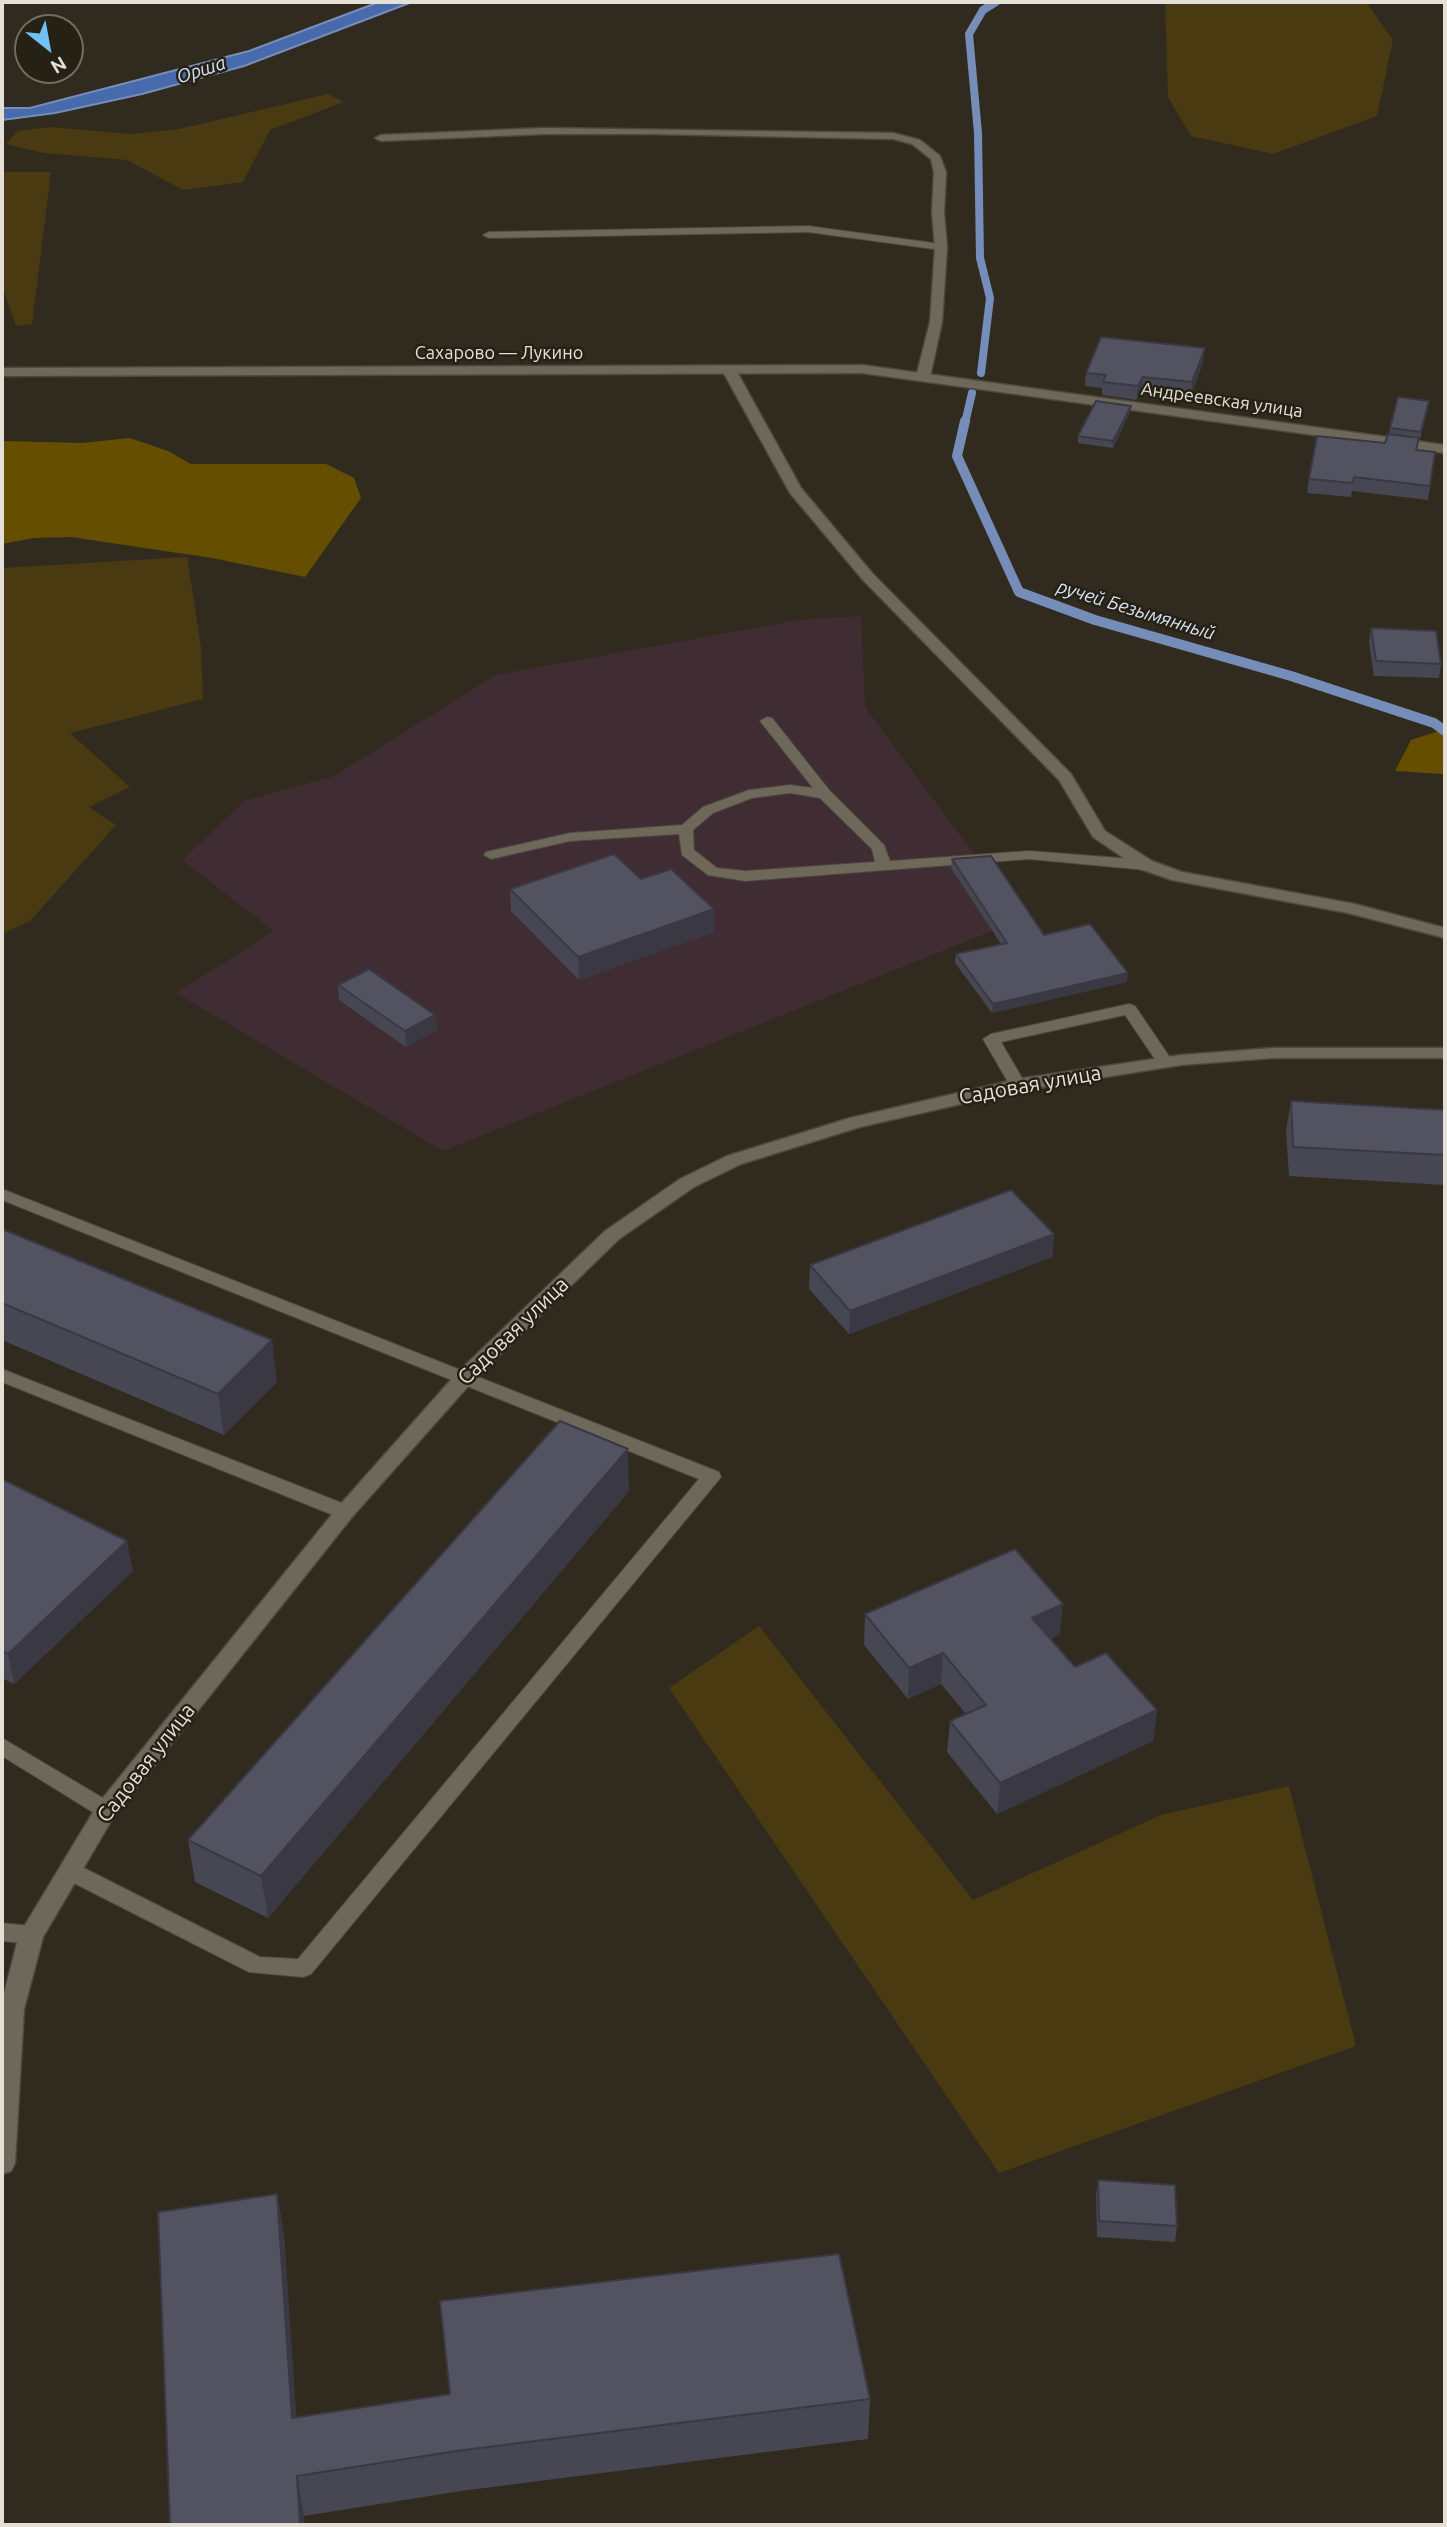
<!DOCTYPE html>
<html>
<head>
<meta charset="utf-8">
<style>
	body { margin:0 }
	#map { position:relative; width:1447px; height:2527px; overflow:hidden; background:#302b1e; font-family:Ubuntu,sans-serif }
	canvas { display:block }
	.frame { position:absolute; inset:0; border:4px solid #e4e0d8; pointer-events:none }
	.north { position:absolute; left:14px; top:14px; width:70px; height:70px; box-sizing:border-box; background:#262115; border:2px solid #726d63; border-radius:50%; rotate:149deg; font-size:19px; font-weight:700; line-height:28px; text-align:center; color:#e4e0d8 }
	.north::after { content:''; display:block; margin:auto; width:24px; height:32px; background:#71c1f5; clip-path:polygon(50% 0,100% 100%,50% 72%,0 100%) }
</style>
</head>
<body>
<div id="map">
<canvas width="1447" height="2527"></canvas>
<div class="frame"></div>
<div class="north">N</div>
</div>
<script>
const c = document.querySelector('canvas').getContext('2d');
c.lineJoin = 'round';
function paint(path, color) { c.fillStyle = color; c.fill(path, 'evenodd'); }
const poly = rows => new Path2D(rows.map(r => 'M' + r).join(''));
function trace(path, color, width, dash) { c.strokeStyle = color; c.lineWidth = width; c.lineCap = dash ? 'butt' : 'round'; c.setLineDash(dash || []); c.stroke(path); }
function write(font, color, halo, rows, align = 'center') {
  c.font = font + ' Ubuntu,sans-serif'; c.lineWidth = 5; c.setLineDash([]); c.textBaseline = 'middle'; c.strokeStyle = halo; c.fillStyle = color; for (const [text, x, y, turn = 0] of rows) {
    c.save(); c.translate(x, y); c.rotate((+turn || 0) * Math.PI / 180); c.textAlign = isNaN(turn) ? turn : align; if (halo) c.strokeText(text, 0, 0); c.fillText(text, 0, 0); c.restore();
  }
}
const industrial = poly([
	[861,616,865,707,1022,919,443,1151,176,993,274,931,182,860,245,801,334,776,496,675,799,620]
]);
const green = poly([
	[1165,2,1366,2,1393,40,1377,116,1273,154,1191,136,1168,97],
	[328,94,344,102,270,130,243,182,183,190,127,160,44,153,6,144,18,131,50,127,131,134,179,129],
	[2,172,51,172,32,324,16,326,2,286],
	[187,557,201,647,203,699,70,733,130,787,89,807,116,825,30,921,2,934,2,568],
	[759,1626,973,1900,1161,1815,1289,1786,1356,2046,999,2173,669,1688]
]);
const forest = poly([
	[130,438,168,451,191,464,326,464,354,478,361,498,305,577,212,558,71,537,34,538,2,544,2,441,82,443],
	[1445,729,1445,777,1442,774,1395,771,1411,740]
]);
const water = poly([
	[379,2,412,2,244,66,142,94,55,113,2,120,2,108,30,108,249,51,379,2]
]);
const streamFar1 = poly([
	[981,373,990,298,980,258,978,133,969,34,983,10,996,2],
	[965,423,972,393]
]);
const stream = poly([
	[965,421,957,456,1019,592,1095,620,1291,676,1434,723,1445,731]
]);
const service = poly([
	[808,226,941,244,947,247,941,250,808,232,489,238,483,235,489,232,808,226],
	[767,717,772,718,830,791,884,845,890,861,1029,851,1146,860,1154,865,1146,870,1029,859,745,881,708,875,682,855,679,834,570,841,491,859,484,855,486,852,570,833,682,825,703,807,749,790,790,785,813,788,760,721,767,717],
	[790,793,820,798,872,849,875,862,745,871,717,868,694,850,693,830,713,813,752,798,790,793],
	[1129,1004,1135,1006,1171,1059,1173,1062,1171,1065,1159,1065,1125,1015,1001,1042,1026,1085,1018,1090,1012,1089,983,1039,991,1034,1129,1004],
	[2,1189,719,1472,721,1477,311,1974,303,1977,249,1972,62,1877,59,1871,62,1865,70,1862,78,1865,260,1957,298,1959,699,1479,2,1200,2,1189],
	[2,1369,352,1507,355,1512,352,1517,345,1519,338,1517,2,1382,2,1369],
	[2,1738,113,1804,116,1810,113,1816,106,1818,99,1816,2,1756,2,1738],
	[2,1923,31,1926,39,1929,42,1935,39,1941,31,1944,2,1941,2,1923]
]);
const minor = poly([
	[544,128,893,133,920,140,940,156,946,172,944,213,947,247,942,322,930,377,923,381,916,377,930,322,935,247,932,213,934,172,931,159,912,144,893,139,654,134,544,134,381,141,375,138,381,135,544,128],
	[729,366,736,370,801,488,873,574,1071,774,1105,831,1152,861,1182,872,1355,904,1445,928,1445,938,1348,913,1172,880,1140,869,1093,837,1059,780,863,580,790,493,722,370,729,366]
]);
const tertiary = poly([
	[862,365,1445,445,1445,453,862,373,2,376,2,368,862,365],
	[1273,1048,1445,1048,1445,1058,1273,1058,1181,1065,1018,1091,860,1127,741,1164,694,1187,619,1239,471,1383,352,1517,114,1816,43,1937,24,2009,15,2163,11,2171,2,2174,2,2002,19,1935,98,1804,338,1507,457,1373,605,1231,680,1179,727,1156,850,1118,1018,1079,1181,1055,1273,1048]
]);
const wall = poly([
	[1203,362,1191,396,1141,390,1136,400,1102,395,1102,388,1085,386,1086,373],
	[1131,406,1130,412,1113,448,1078,443,1078,436],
	[1427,408,1420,439,1419,439,1417,450,1435,452,1428,500,1352,491,1351,497,1307,493,1309,479,1385,443,1389,434,1390,428],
	[1371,628,1441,664,1439,678,1374,676,1369,643],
	[952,859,1044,935,1127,982,992,1013,955,963,956,954,1001,944,951,868],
	[641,879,714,932,579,980,511,911,510,889],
	[338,985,435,1015,437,1030,406,1047,339,1000],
	[1291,1101,1445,1110,1445,1185,1289,1176,1286,1131],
	[2,1229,277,1382,224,1435,2,1340],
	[1054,1234,1052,1257,849,1334,809,1289,810,1265],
	[2,1479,133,1571,14,1684,2,1678],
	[629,1491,268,1918,195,1882,188,1840],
	[865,1614,1060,1634,1050,1639,1075,1667,1157,1710,1153,1741,997,1814,947,1752,950,1721,966,1714,941,1684,908,1699,864,1645],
	[1098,2180,1177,2226,1175,2242,1097,2237,1096,2196],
	[277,2194,284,2235,296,2417,870,2399,868,2439,461,2491,304,2516,304,2525,170,2525]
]);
const shadedWall = poly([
	[1205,348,1203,362,1191,396,1192,382],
	[1143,377,1141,390,1136,400,1138,386],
	[1131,406,1130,412,1113,448,1113,441],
	[714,909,714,932,579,980,578,957],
	[1128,973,1127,982,992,1013,993,1004],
	[435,1015,437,1030,406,1047,405,1031],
	[1054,1234,1052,1257,849,1334,850,1311],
	[272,1340,277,1382,224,1435,218,1394],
	[628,1449,629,1491,268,1918,261,1876],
	[127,1541,133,1571,14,1684,8,1654],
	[1063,1604,1060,1634,1029,1648,1032,1618],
	[943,1653,941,1684,908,1699,909,1668],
	[1157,1710,1153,1741,997,1814,1000,1783],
	[277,2194,284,2235,299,2457,292,2418],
	[297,2476,304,2516,304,2525,300,2525]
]);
const building = poly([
	[1101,337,1205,348,1192,382,1143,377,1138,386,1103,382,1106,375,1086,373,1101,337],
	[1398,397,1429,401,1421,432,1390,428,1398,397],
	[1096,401,1131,406,1113,441,1078,436,1096,401],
	[1388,434,1419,438,1416,450,1435,452,1430,486,1354,477,1353,483,1309,479,1317,436,1385,443,1388,434],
	[1371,628,1436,631,1441,664,1376,661,1371,628],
	[614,854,641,879,671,869,714,909,578,957,510,889,614,854],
	[991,856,1044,935,1090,924,1128,973,993,1004,956,954,1007,943,952,859,991,856],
	[369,969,435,1015,405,1031,338,985,369,969],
	[1291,1101,1445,1110,1445,1155,1293,1147,1291,1101],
	[1011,1190,1054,1234,850,1311,810,1265,1011,1190],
	[2,1229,272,1340,218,1394,2,1303,2,1229],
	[560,1421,628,1449,261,1876,188,1840,560,1421],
	[2,1479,127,1541,8,1654,2,1651,2,1479],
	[1015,1549,1063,1604,1032,1618,1075,1667,1106,1653,1157,1710,1000,1783,950,1721,986,1705,943,1653,909,1668,865,1614,1015,1549],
	[1098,2180,1175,2185,1177,2226,1099,2221,1098,2180],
	[277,2194,292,2418,450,2394,440,2301,839,2254,870,2399,456,2451,297,2476,300,2525,170,2525,158,2212,277,2194]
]);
const farStreetnames = [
	["Сахарово — Лукино",499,353],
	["Андреевская улица",1222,400,8]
];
const farWaternames = [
	["Орша",201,70,-18],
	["ручей Безымянный",1136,610,17]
];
const streetNames = [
	["Садовая улица",1030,1085,-10],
	["Садовая улица",513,1331,-44],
	["Садовая улица",146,1763,-52]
];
paint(industrial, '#402d33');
paint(green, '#493a11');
paint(forest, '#664e00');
paint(water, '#476aac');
trace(water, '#768db9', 2);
trace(streamFar1, '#768db9', 8);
trace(stream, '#768db9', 10);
trace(service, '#4d483d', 2);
trace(minor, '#4d483d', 3);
trace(tertiary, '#4d483d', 3);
paint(service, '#6d6859');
paint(minor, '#6d6859');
paint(tertiary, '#6d6859');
paint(wall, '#474753');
paint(shadedWall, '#3a3943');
paint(building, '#535260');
trace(building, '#3a3943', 2);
write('18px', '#e4e0d8', '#262115', farStreetnames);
write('italic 19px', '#d6e1f4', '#262115', farWaternames);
write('21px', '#e4e0d8', '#262115', streetNames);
</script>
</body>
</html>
